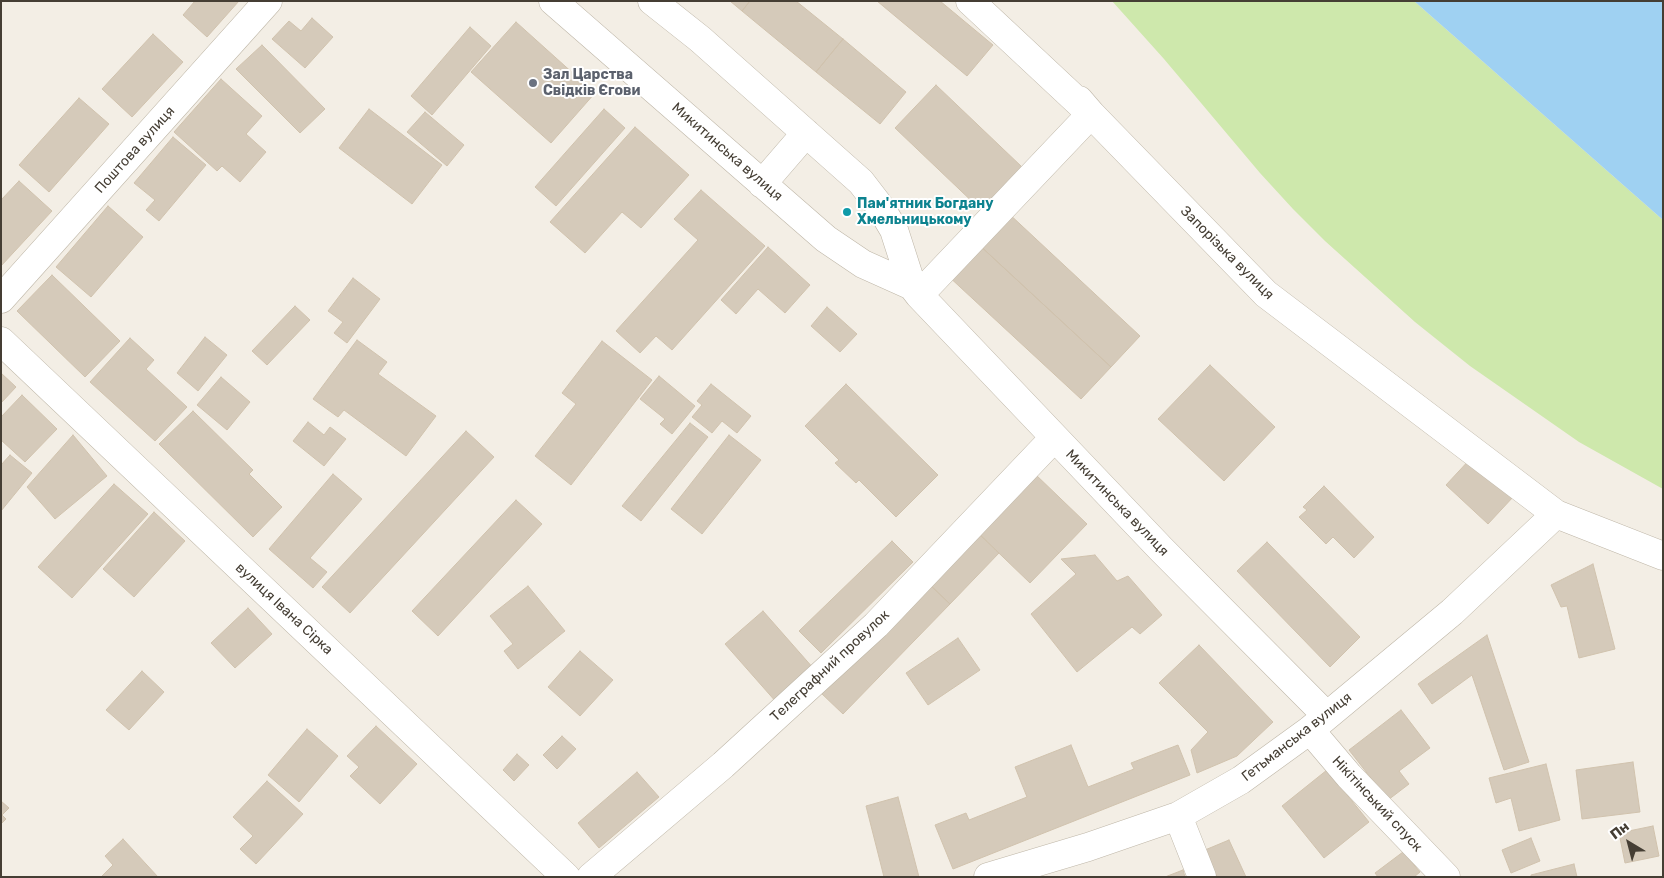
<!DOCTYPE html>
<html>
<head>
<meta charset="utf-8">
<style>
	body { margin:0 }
	#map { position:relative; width:1664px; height:878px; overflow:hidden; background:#f3eee5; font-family:Rubik,sans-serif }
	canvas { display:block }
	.frame { position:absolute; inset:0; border:2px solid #453e34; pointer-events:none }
	.north { position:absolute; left:1604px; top:818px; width:50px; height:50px; -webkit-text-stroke:4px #fff; paint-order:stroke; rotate:323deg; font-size:14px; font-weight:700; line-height:20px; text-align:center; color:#453e34 }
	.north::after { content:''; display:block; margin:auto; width:18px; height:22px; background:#453e34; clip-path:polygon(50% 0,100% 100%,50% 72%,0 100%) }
</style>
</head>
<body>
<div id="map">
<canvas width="1664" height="878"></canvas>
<div class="frame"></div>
<div class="north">Пн</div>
</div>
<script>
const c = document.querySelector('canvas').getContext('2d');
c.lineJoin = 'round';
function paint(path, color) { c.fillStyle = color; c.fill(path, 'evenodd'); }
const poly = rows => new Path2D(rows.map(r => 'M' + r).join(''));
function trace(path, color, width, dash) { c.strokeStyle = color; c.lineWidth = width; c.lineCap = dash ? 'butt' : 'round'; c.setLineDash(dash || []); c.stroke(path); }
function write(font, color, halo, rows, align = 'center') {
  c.font = font + ' Rubik,sans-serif'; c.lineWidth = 4; c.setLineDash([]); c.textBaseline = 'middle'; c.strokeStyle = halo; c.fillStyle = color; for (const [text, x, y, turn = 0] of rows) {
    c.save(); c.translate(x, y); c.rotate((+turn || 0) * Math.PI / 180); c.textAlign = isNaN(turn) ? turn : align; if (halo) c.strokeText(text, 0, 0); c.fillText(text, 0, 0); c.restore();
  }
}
const green = poly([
	[1112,1,1414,1,1663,220,1663,489,1579,442,1470,366,1415,322,1325,241,1293,209,1260,173,1164,59]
]);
const water = poly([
	[1414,1,1663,1,1663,220]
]);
const building = poly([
	[195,1,239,1,207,37,183,15,195,1],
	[730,1,750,1,742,11,730,1],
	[750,1,796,1,843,39,816,72,742,11,750,1],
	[877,1,940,1,993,45,967,76,877,1],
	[312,18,333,37,305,68,272,39,289,21,301,31,312,18],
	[516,22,595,93,551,143,471,72,516,22],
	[470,27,491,46,432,115,411,96,470,27],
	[153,34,183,62,132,117,102,89,153,34],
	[843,39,906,92,880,124,816,72,843,39],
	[262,45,325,109,300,133,236,69,262,45],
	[221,79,262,116,246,134,266,152,240,182,222,166,217,171,174,132,221,79],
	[936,85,1022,167,981,210,895,128,936,85],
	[79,98,109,124,49,192,19,165,79,98],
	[369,109,442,165,412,204,339,148,369,109],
	[604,109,625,128,556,206,535,187,604,109],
	[425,112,464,145,447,166,407,132,425,112],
	[635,127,689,175,641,228,622,212,585,253,550,222,635,127],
	[173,137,206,165,159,221,146,210,155,200,134,183,173,137],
	[19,181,52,211,1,266,1,200,19,181],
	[701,190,765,246,672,350,656,336,640,353,616,331,698,240,674,219,701,190],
	[108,206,143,237,91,297,56,267,108,206],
	[1006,211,1140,336,1111,367,976,242,1006,211],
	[976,242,1111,367,1081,399,946,274,976,242],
	[768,247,810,285,785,313,758,289,736,314,721,300,768,247],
	[52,275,120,341,85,377,17,311,52,275],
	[353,278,380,299,347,343,334,333,343,322,328,311,353,278],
	[295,306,310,320,267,365,252,351,295,306],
	[827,307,857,334,840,352,811,326,827,307],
	[205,337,227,355,198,391,177,373,205,337],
	[130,338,154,360,146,369,187,407,155,441,90,382,130,338],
	[357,340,387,362,378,374,436,416,406,456,344,410,338,417,313,399,357,340],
	[602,341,652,380,571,485,535,456,576,404,562,393,602,341],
	[1210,365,1275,427,1224,481,1158,419,1210,365],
	[1,373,16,387,1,403,1,373],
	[659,376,695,406,672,434,660,424,665,419,640,399,659,376],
	[221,377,250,402,227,430,197,405,221,377],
	[711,384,751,416,737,433,722,421,712,433,692,417,702,405,697,401,711,384],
	[846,384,938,475,896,517,859,480,856,483,835,463,839,460,805,426,846,384],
	[22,395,57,429,25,462,1,440,1,417,22,395],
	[193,411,253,470,249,474,282,507,253,537,159,444,193,411],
	[308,422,324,435,330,427,346,439,324,466,293,441,308,422],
	[690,423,708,437,641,521,622,506,690,423],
	[466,431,494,457,350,613,322,587,466,431],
	[73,435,107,476,55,519,27,487,73,435],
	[729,435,761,460,702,534,671,509,729,435],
	[10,455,32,473,1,511,1,465,10,455],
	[1472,457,1514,496,1488,524,1446,485,1472,457],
	[1034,473,1087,524,1030,583,977,532,1034,473],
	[333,474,362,499,310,558,327,572,313,588,269,549,333,474],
	[114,484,148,514,72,598,38,567,114,484],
	[1324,486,1374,537,1354,558,1333,537,1326,544,1299,517,1307,510,1303,507,1324,486],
	[516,500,542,524,438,636,412,611,516,500],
	[154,512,185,541,134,597,103,569,154,512],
	[977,532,999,553,950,604,928,583,977,532],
	[892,541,913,562,821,653,799,631,892,541],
	[1267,542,1360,637,1330,667,1237,571,1267,542],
	[1095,555,1117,581,1128,576,1162,615,1140,634,1132,627,1077,672,1031,614,1076,574,1061,559,1095,555],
	[1593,564,1615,649,1579,658,1567,606,1561,607,1551,585,1593,564],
	[928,583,950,604,843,714,821,693,928,583],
	[528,586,565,631,518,669,504,651,513,644,490,616,528,586],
	[248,608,272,634,235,668,211,643,248,608],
	[763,611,814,669,777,703,725,644,763,611],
	[1487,635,1529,762,1504,770,1472,675,1432,704,1418,684,1487,635],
	[958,638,980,670,928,705,906,673,958,638],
	[1199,645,1273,722,1237,756,1197,773,1191,750,1208,732,1159,683,1199,645],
	[580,651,613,680,580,716,548,687,580,651],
	[142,671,164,692,129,730,106,710,142,671],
	[1401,710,1430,748,1399,771,1409,784,1388,800,1349,750,1401,710],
	[376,726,417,764,380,804,350,776,359,767,347,756,376,726],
	[307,729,338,756,299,802,268,775,307,729],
	[562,736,576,749,557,769,543,755,562,736],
	[1071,745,1088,787,1134,769,1131,763,1178,745,1190,775,953,869,935,825,966,813,969,820,1027,797,1015,767,1071,745],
	[517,754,529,765,514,781,503,770,517,754],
	[1633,762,1640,812,1582,819,1576,770,1633,762],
	[1546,764,1560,820,1519,831,1511,798,1496,803,1489,778,1546,764],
	[1327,770,1369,822,1324,858,1282,806,1327,770],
	[637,772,659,797,599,848,578,823,637,772],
	[267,781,303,814,256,864,240,849,253,836,233,817,267,781],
	[898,797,919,877,884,877,866,806,898,797],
	[1,801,9,808,2,815,6,819,1,824,1,801],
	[1653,826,1659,856,1625,863,1619,833,1653,826],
	[1531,838,1540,861,1511,873,1502,850,1531,838],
	[123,839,158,877,101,877,113,865,105,856,123,839],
	[1229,840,1246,877,1217,877,1205,850,1229,840],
	[1403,852,1420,872,1414,877,1378,877,1375,873,1403,852],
	[1574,864,1577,877,1531,877,1531,875,1574,864],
	[1183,870,1185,877,1165,877,1183,870]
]);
const minor = poly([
	[553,1,826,239,863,264,912,286],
	[652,1,700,39,861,182,881,208,894,230,912,286,919,295,1161,549,1326,715],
	[970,1,1091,114,1266,294,1556,514,1663,556],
	[762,184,806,133],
	[919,295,1091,114,1079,100],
	[1,299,268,1],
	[1,341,566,877],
	[1310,730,1349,776,1446,877],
	[1178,816,1202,877],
	[591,877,723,765,876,625,1054,438],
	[988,877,1088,847,1178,816,1241,780,1310,730,1452,612,1556,514]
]);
const markers = [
	[533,83,5,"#6b7280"],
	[847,212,5,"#0f9aa8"]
];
const worshipNames = [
	["Зал Царства",543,75],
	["Свідків Єгови",543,91]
];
const streetNames = [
	["Поштова вулиця",135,150,-48],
	["Микитинська вулиця",727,152,41],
	["Запорізька вулиця",1227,253,45],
	["Микитинська вулиця",1117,503,46],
	["вулиця Івана Сірка",284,609,43],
	["Телеграфний провулок",830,666,-43],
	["Гетьманська вулиця",1297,737,-38],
	["Нікітінський спуск",1377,804,47]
];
const cultureNames = [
	["Пам'ятник Богдану",857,204],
	["Хмельницькому",857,220]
];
paint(green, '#cee8ac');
paint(water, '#9fd1f2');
paint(building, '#d5caba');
trace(building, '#d0c2ad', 1);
trace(minor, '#beb6a7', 29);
trace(minor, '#fff', 28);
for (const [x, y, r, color] of markers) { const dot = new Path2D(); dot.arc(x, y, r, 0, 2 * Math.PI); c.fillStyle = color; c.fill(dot); trace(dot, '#fff', 2); }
write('bold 14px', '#5b616d', '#fff', worshipNames, 'left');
write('14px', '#453e34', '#fff', streetNames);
write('bold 14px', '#0d838f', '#fff', cultureNames, 'left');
</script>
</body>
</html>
